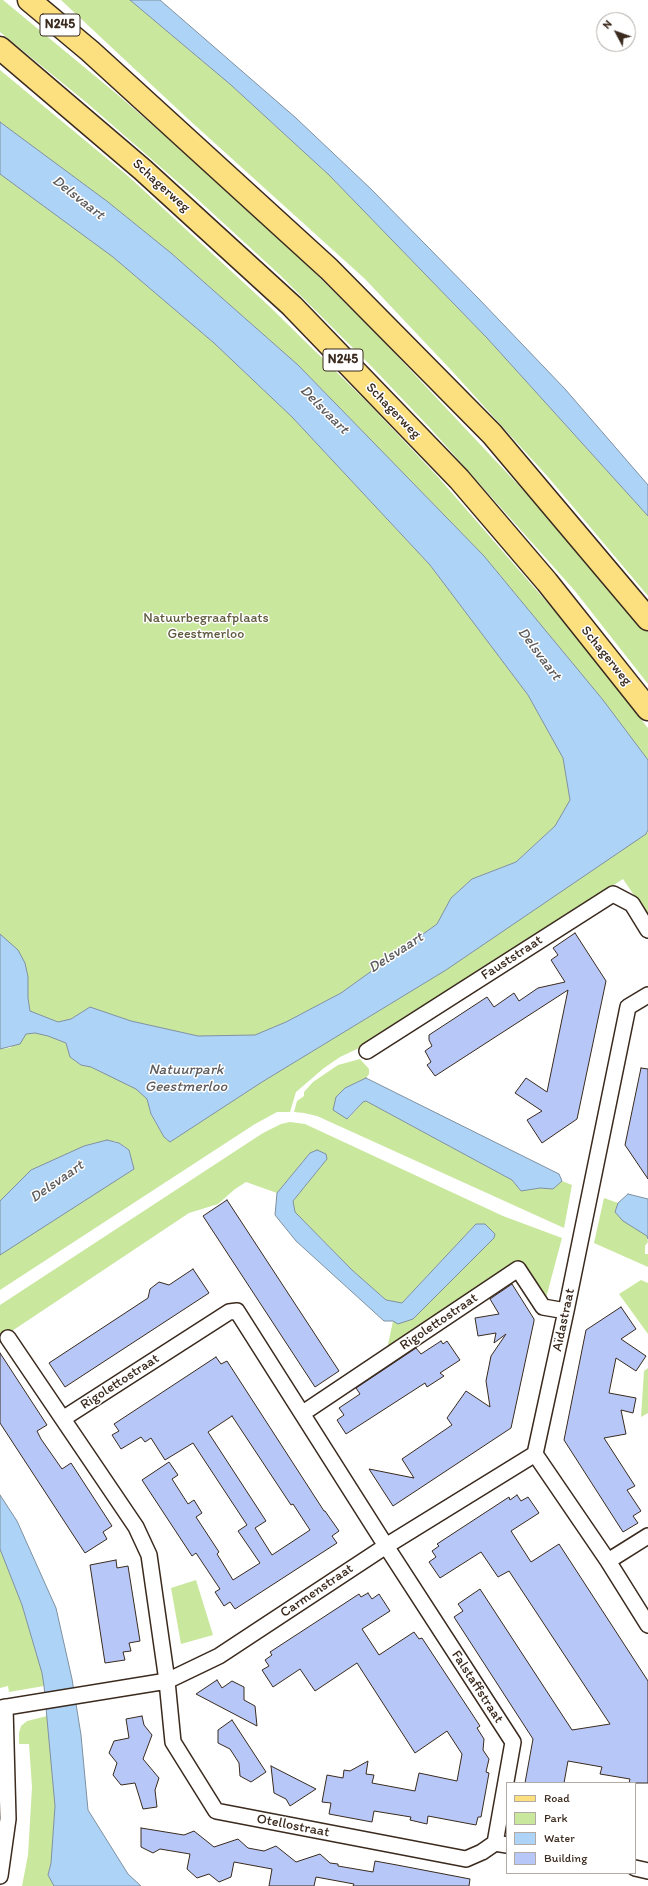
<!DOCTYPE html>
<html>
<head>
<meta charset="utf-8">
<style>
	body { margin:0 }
	#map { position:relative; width:648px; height:1886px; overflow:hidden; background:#fff; font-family:Itim,sans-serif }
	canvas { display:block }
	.legend { position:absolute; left:506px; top:1782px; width:130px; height:92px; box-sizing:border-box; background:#fff; border:1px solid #b1aaa5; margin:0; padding:5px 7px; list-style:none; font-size:12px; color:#3b2a1e }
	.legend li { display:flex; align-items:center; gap:8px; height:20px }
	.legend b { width:20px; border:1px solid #b1aaa5 }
	.north { position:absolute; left:596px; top:12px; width:40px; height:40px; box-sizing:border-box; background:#fff; border:1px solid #b1aaa5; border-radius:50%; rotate:311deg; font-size:11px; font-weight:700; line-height:16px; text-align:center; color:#3b2a1e }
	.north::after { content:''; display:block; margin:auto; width:14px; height:18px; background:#3b2a1e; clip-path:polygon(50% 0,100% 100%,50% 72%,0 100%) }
</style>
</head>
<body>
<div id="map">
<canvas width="648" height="1886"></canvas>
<ul class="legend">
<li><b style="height:5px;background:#fce080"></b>Road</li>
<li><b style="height:11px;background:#cae79e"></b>Park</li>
<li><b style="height:11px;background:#add4f7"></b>Water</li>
<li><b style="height:11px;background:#b7c8f8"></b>Building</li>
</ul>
<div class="north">N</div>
</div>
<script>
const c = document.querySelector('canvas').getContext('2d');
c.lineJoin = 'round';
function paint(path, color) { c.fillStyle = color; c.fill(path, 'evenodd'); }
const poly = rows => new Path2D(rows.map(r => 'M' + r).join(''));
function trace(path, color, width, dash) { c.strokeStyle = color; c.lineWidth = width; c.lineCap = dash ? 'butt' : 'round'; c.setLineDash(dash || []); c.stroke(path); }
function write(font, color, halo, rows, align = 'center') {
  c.font = font + ' Itim,sans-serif'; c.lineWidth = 3; c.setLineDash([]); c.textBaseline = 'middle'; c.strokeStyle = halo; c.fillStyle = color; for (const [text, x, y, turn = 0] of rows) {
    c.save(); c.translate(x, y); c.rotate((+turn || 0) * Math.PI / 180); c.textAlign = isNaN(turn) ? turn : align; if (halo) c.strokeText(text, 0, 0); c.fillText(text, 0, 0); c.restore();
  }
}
const green = poly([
	[0,0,3,0,118,95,268,226,384,342,586,557,648,632,648,684,575,591,430,428,373,368,281,276,195,197,87,103,0,32],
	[61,0,130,0,231,85,329,175,487,338,648,516,648,596,548,477,451,370,365,279,187,118],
	[0,70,128,176,269,306,366,401,439,478,558,615,648,728,648,760,603,700,484,556,298,365,171,253,108,202,0,122],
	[0,174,113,257,214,343,292,417,430,565,528,695,563,758,570,800,555,826,516,862,472,879,451,898,437,924,341,993,286,1022,255,1035,198,1036,131,1021,90,1007,71,1019,58,1022,30,1011,28,998,28,977,0,934],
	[648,832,648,916,623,879,370,1043,340,1057,324,1068,296,1092,290,1112,277,1112,255,1124,0,1290,0,1254,134,1169,129,1150,124,1146,115,1141,94,1143,31,1170,0,1201,0,1049,10,1048,26,1034,35,1033,48,1036,66,1043,70,1057,81,1065,91,1067,136,1088,147,1099,151,1115,164,1137,170,1142,262,1082,446,970],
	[360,1059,369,1069,369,1074,366,1078,345,1088,349,1118,363,1102,366,1101,512,1180,521,1191,540,1188,553,1189,562,1181,572,1185,564,1228,317,1116,304,1113,294,1112,297,1101,304,1096,304,1092,313,1082,338,1065],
	[290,1122,305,1124,503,1216,562,1238,546,1298,545,1300,519,1264,387,1349,393,1321,413,1319,494,1238,495,1234,485,1224,476,1224,402,1303,386,1300,352,1270,295,1212,293,1201,327,1159,310,1153,277,1193,246,1182,235,1189,218,1204,189,1213,0,1339,0,1305,263,1133,281,1124],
	[604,1198,618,1203,615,1212,647,1236,648,1242,645,1246,645,1254,648,1254,648,1267,594,1243],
	[641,1280,648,1283,648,1334,619,1294],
	[648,1368,648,1413,641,1417,644,1371],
	[0,1549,22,1605,42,1673,44,1686,9,1692,8,1686,0,1688],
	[196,1580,213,1635,181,1644,171,1588],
	[47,1716,55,1806,51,1863,48,1875,54,1886,22,1886,28,1855,32,1787,29,1744,19,1744,19,1733,21,1726,27,1721]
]);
const water = poly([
	[130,0,160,0,296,118,371,189,479,299,565,389,648,485,648,516,487,338,329,175,231,85,130,0],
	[0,122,108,202,171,253,298,365,484,556,603,700,648,760,648,830,646,834,446,970,262,1082,170,1142,164,1137,151,1114,147,1099,136,1089,91,1067,81,1065,70,1057,66,1043,48,1036,35,1033,26,1034,20,1044,0,1049,0,934,18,950,25,963,28,977,28,998,30,1011,58,1022,71,1019,90,1007,131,1021,198,1036,255,1035,286,1022,341,993,437,924,451,898,472,879,516,862,555,826,570,800,563,758,528,695,430,565,292,417,214,343,113,257,0,174,0,122],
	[366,1078,559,1174,562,1181,553,1189,540,1188,521,1191,512,1180,366,1101,363,1102,347,1119,333,1110,336,1097,345,1088,366,1078],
	[107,1140,119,1143,129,1150,134,1169,0,1255,0,1201,31,1170,84,1146,107,1140],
	[317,1150,326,1154,327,1159,293,1201,295,1212,352,1270,386,1300,402,1303,476,1224,485,1224,495,1234,494,1238,413,1319,398,1324,393,1321,384,1321,296,1241,275,1215,277,1193,310,1153,317,1150],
	[628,1194,648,1199,648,1239,647,1236,623,1221,615,1212,618,1203,628,1194],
	[0,1495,17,1521,56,1608,72,1679,81,1735,88,1810,128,1874,141,1886,54,1886,48,1875,51,1863,55,1806,44,1686,42,1673,22,1605,0,1549,0,1495]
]);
const building = poly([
	[575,933,606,981,577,1119,542,1143,527,1120,542,1111,515,1093,526,1078,547,1092,568,990,435,1076,427,1065,431,1062,425,1051,432,1046,429,1040,429,1035,487,997,494,1007,514,993,519,1001,538,988,565,982,551,960,558,955,553,948,575,933],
	[641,1068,648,1069,648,1179,625,1145,641,1068],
	[227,1200,339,1371,315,1387,203,1216,227,1200],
	[193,1269,209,1293,65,1387,49,1363,148,1298,150,1289,159,1282,169,1285,193,1269],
	[512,1284,534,1319,534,1321,511,1428,393,1506,369,1469,414,1478,402,1459,452,1425,447,1418,466,1391,490,1407,486,1381,491,1356,506,1334,494,1343,496,1333,478,1336,475,1318,499,1314,490,1299,512,1284],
	[621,1307,636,1329,621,1339,646,1356,636,1371,616,1358,609,1393,636,1398,633,1413,621,1410,626,1434,604,1438,635,1486,627,1490,641,1511,633,1516,638,1523,623,1532,564,1440,586,1330,621,1307],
	[441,1341,443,1344,447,1341,460,1360,440,1373,444,1376,427,1387,425,1383,346,1434,337,1420,344,1415,339,1408,360,1394,356,1388,416,1348,421,1354,441,1341],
	[0,1353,47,1425,37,1431,41,1439,62,1469,71,1463,112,1526,103,1532,107,1539,85,1553,0,1423,0,1353],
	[216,1357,221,1364,227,1361,324,1511,325,1511,339,1531,332,1536,337,1543,235,1609,230,1602,224,1606,215,1592,220,1589,196,1553,192,1556,142,1480,169,1462,178,1475,172,1479,188,1504,194,1500,202,1513,196,1517,219,1552,217,1554,233,1580,260,1563,238,1531,247,1525,193,1443,165,1460,151,1438,145,1442,141,1437,121,1449,112,1435,119,1431,114,1424,216,1357],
	[232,1416,291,1505,293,1504,310,1530,272,1555,255,1528,266,1521,208,1432,232,1416],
	[517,1495,521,1501,528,1497,539,1513,511,1531,531,1562,559,1544,648,1681,648,1783,629,1783,630,1779,600,1774,602,1767,568,1761,564,1783,525,1783,533,1739,454,1617,463,1611,458,1604,480,1589,572,1730,610,1724,509,1571,498,1577,481,1552,440,1578,429,1562,436,1557,432,1551,439,1546,437,1544,509,1497,510,1500,517,1495],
	[116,1560,117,1568,128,1566,140,1641,129,1643,131,1651,123,1652,125,1660,105,1663,90,1565,116,1560],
	[368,1593,372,1599,379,1594,390,1611,362,1629,379,1655,414,1632,419,1639,422,1638,480,1726,477,1728,484,1739,483,1750,489,1759,486,1772,489,1773,481,1817,478,1817,476,1825,428,1816,427,1824,410,1820,411,1817,374,1811,372,1822,329,1814,331,1803,322,1802,327,1775,343,1778,344,1770,350,1771,368,1761,366,1774,374,1775,372,1783,415,1791,419,1773,457,1781,462,1754,447,1731,415,1753,357,1663,315,1691,300,1669,273,1687,262,1670,269,1666,265,1660,272,1655,270,1652,359,1594,361,1597,368,1593],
	[217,1680,222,1688,232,1681,244,1687,244,1700,255,1706,257,1726,196,1694,217,1680],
	[142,1716,144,1725,152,1735,143,1759,159,1778,155,1790,157,1807,143,1809,135,1783,121,1785,113,1775,117,1763,109,1753,114,1741,129,1738,126,1719,142,1716],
	[232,1720,266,1772,251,1782,240,1776,239,1763,230,1749,218,1743,218,1730,232,1720],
	[271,1766,316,1789,290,1806,286,1799,274,1793,271,1766],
	[141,1828,184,1835,194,1831,214,1847,238,1839,248,1848,264,1851,276,1846,296,1862,320,1854,330,1863,338,1864,338,1866,373,1872,375,1861,397,1865,470,1879,469,1886,353,1886,354,1884,316,1877,314,1886,269,1886,272,1869,234,1862,231,1877,219,1882,209,1874,197,1878,187,1869,190,1854,160,1849,153,1853,141,1847,141,1828]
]);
const street = poly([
	[648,995,628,1007,566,1311,535,1454,608,1561,648,1625],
	[367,1051,613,894,632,904,648,930],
	[8,1338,136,1527,149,1555,167,1681,173,1742,216,1811,466,1859,482,1852,495,1843,507,1845],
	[303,1413,518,1269,543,1307,566,1311],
	[64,1418,229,1312,237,1311,386,1546,513,1742,495,1843],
	[608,1561,648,1536],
	[0,1708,167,1681,219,1656,386,1546,535,1454],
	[635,1868,648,1871],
	[0,1876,8,1819,5,1707]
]);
const primary = poly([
	[29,0,90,51,329,269,492,434,648,619],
	[0,48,143,170,292,306,459,479,547,582,648,709]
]);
const shields = [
	[60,25,40],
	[343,360,40]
];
const shieldNames = [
	["N245",60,25],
	["N245",343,360]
];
const streetNames = [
	["Schagerweg",161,186,42],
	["Schagerweg",393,411,46],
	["Schagerweg",606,656,51],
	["Fauststraat",512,958,-33],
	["Aïdastraat",564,1320,-78],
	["Rigolettostraat",439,1322,-34],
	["Rigolettostraat",120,1382,-33],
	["Carmenstraat",317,1591,-34],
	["Falstaffstraat",477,1687,57],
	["Otellostraat",293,1826,11]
];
const parkNames = [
	["Natuurbegraafplaats",206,618],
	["Geestmerloo",206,634]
];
const waterNames = [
	["Delsvaart",78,198,38],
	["Delsvaart",324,410,45],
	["Delsvaart",539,654,53],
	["Delsvaart",396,953,-33],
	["Natuurpark",186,1070],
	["Geestmerloo",186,1087],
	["Delsvaart",57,1182,-35]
];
paint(green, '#cae79e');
paint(water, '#add4f7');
trace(water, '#7f90a0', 1);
paint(building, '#b7c8f8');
trace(building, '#3b2a1e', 1);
trace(street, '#3b2a1e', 18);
trace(primary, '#3b2a1e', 25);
trace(street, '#fff', 15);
trace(primary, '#fce080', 22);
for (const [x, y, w] of shields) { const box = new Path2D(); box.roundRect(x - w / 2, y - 11, w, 22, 3); c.fillStyle = '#fff'; c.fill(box); trace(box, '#3b2a1e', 1); }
write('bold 13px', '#3b2a1e', null, shieldNames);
write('14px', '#3b2a1e', '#fff', streetNames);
write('14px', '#5f593e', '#fff', parkNames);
write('italic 15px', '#5d5d5f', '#fff', waterNames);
</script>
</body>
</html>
